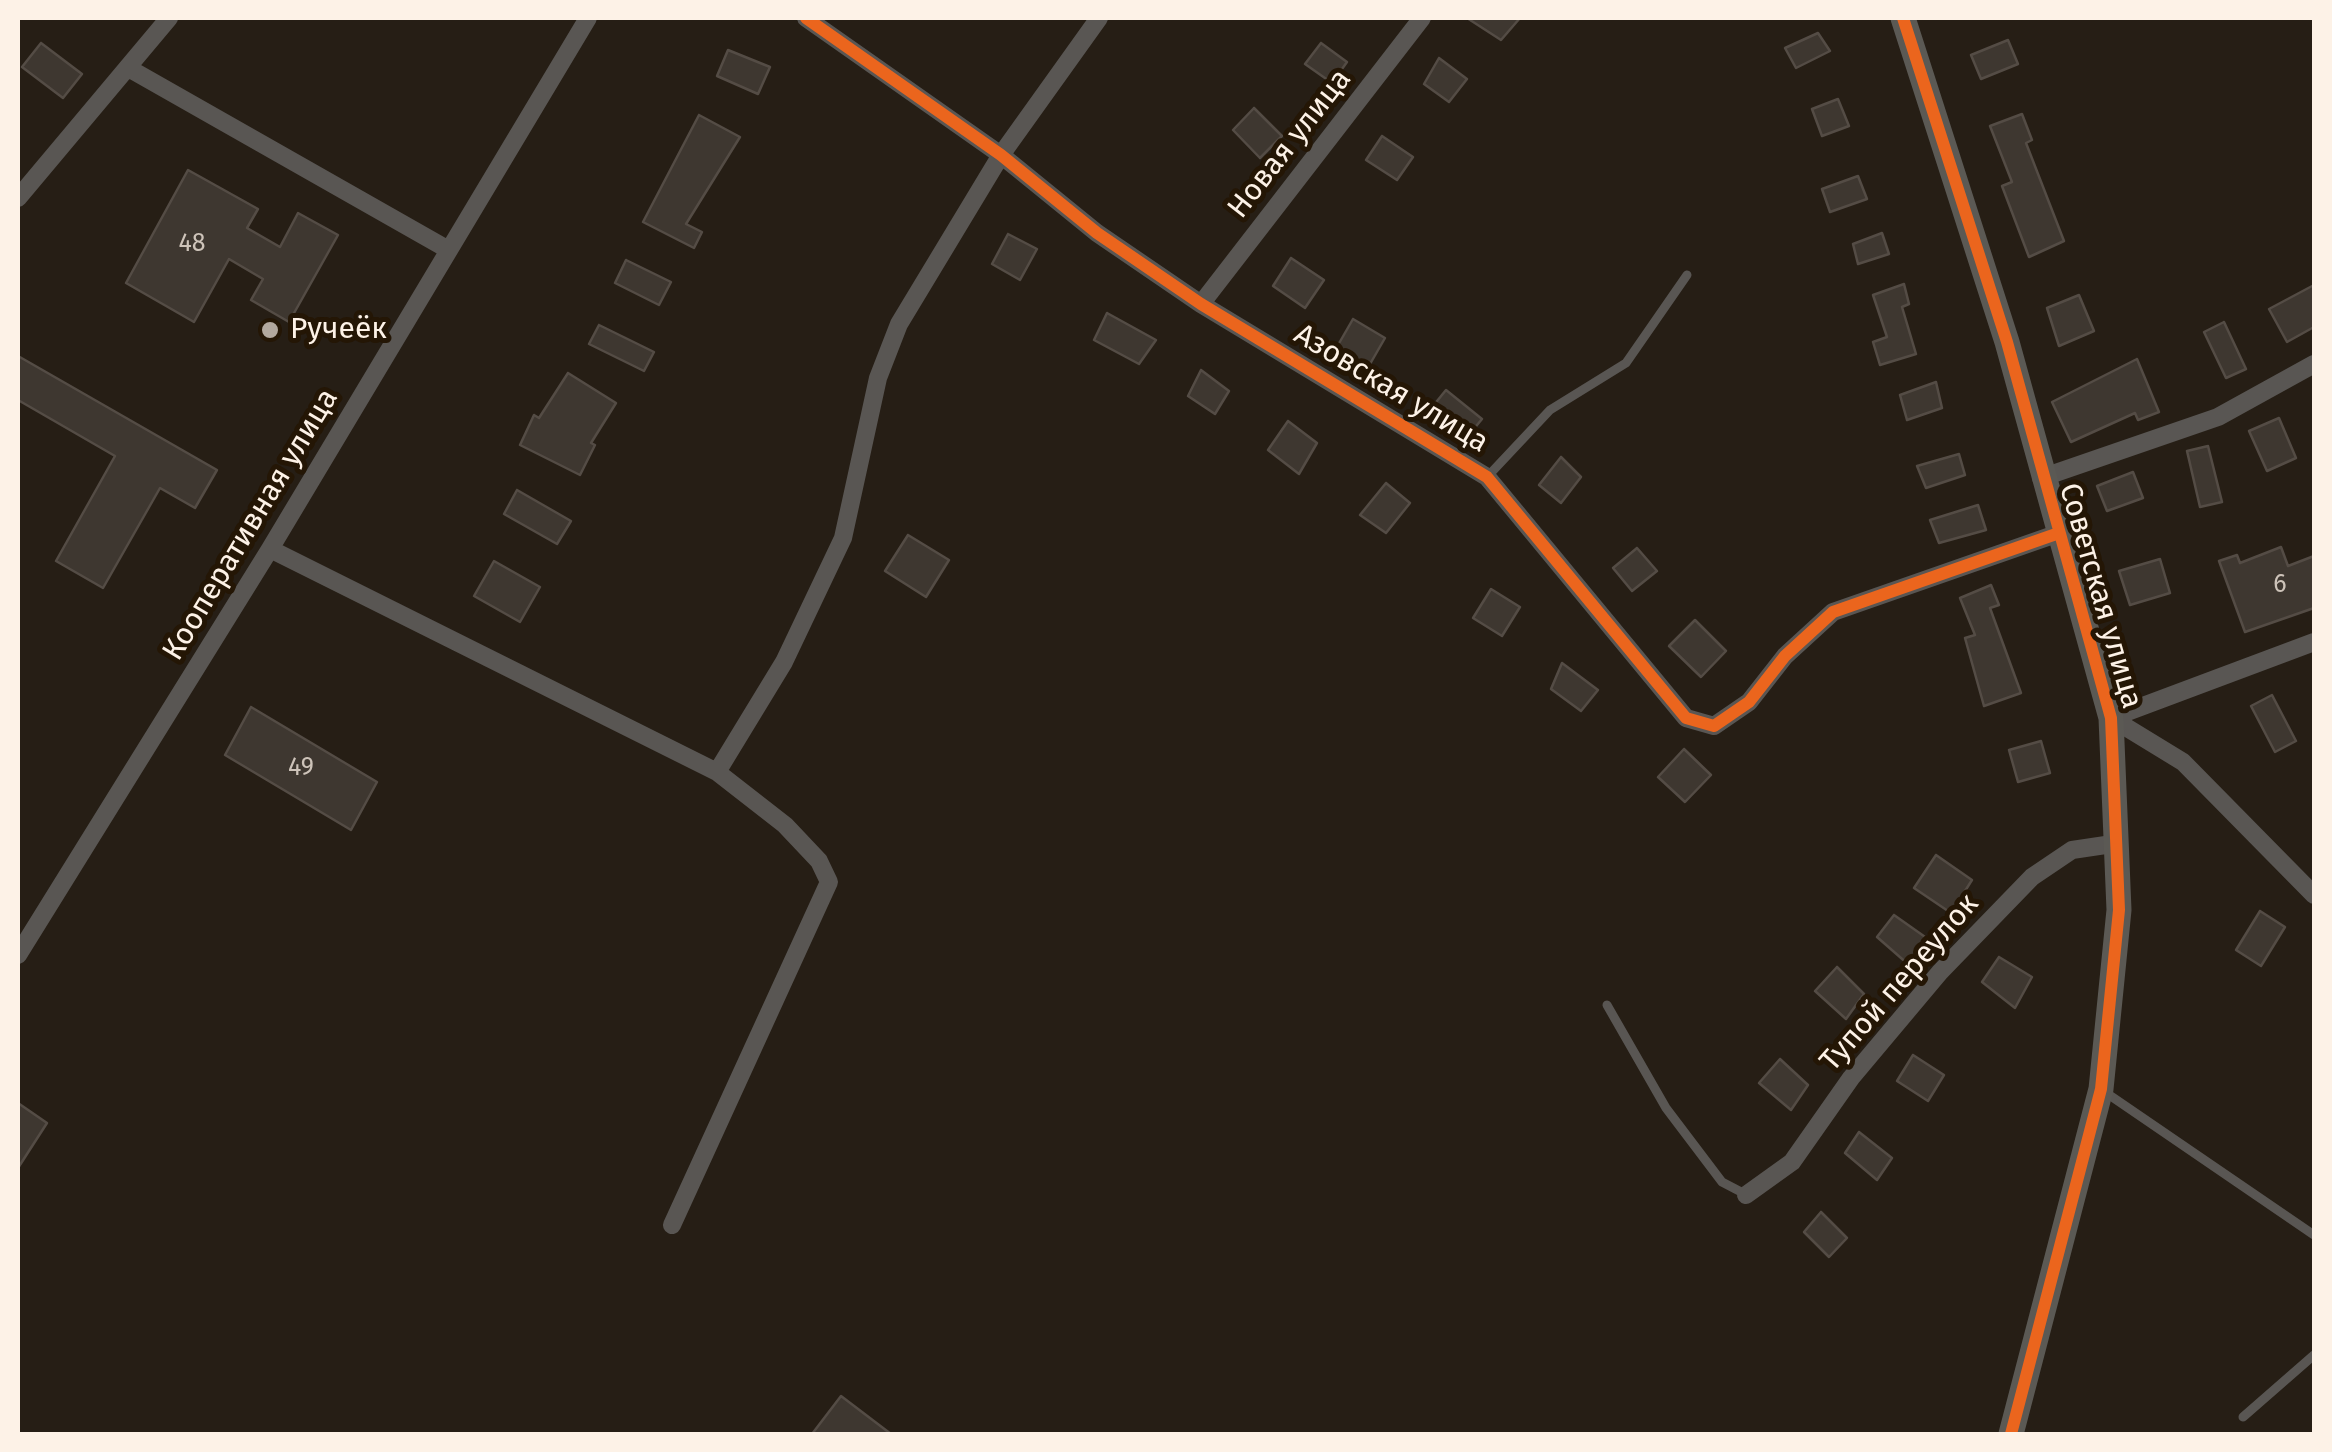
<!DOCTYPE html>
<html>
<head>
<meta charset="utf-8">
<style>
	body { margin:0 }
	#map { position:relative; width:2332px; height:1452px; overflow:hidden; background:#261e15; font-family:"Fira Sans",sans-serif }
	canvas { display:block }
	.frame { position:absolute; inset:0; border:20px solid #fdf2e7; pointer-events:none }
</style>
</head>
<body>
<div id="map">
<canvas width="2332" height="1452"></canvas>
<div class="frame"></div>
</div>
<script>
const c = document.querySelector('canvas').getContext('2d');
c.lineJoin = 'round';
function paint(path, color) { c.fillStyle = color; c.fill(path, 'evenodd'); }
const poly = rows => new Path2D(rows.map(r => 'M' + r).join(''));
function trace(path, color, width, dash) { c.strokeStyle = color; c.lineWidth = width; c.lineCap = dash ? 'butt' : 'round'; c.setLineDash(dash || []); c.stroke(path); }
function write(font, color, halo, rows, align = 'center') {
  c.font = font + ' "Fira Sans",sans-serif'; c.lineWidth = 10; c.setLineDash([]); c.textBaseline = 'middle'; c.strokeStyle = halo; c.fillStyle = color; for (const [text, x, y, turn = 0] of rows) {
    c.save(); c.translate(x, y); c.rotate((+turn || 0) * Math.PI / 180); c.textAlign = isNaN(turn) ? turn : align; if (halo) c.strokeText(text, 0, 0); c.fillText(text, 0, 0); c.restore();
  }
}
const building = poly([
	[1467,18,1520,18,1501,40,1467,18],
	[1818,33,1830,51,1796,68,1785,48,1818,33],
	[2008,40,2018,64,1981,79,1971,55,2008,40],
	[41,43,82,74,63,98,22,67,41,43],
	[1321,43,1347,62,1332,83,1305,64,1321,43],
	[728,50,770,67,758,94,717,76,728,50],
	[1439,58,1467,79,1449,102,1424,84,1439,58],
	[1838,99,1849,126,1822,136,1812,109,1838,99],
	[1254,108,1282,136,1260,158,1233,130,1254,108],
	[2022,114,2032,140,2026,143,2064,241,2029,257,2002,186,2012,182,1990,126,2022,114],
	[699,115,740,137,686,224,702,232,694,248,643,222,699,115],
	[1382,136,1413,157,1397,180,1366,160,1382,136],
	[188,170,258,209,247,228,280,247,298,213,338,235,289,322,251,300,263,279,229,259,194,322,126,283,188,170],
	[1858,176,1867,199,1830,212,1822,189,1858,176],
	[1882,233,1889,254,1858,264,1853,244,1882,233],
	[1008,234,1037,249,1020,280,992,264,1008,234],
	[1291,258,1324,280,1305,308,1273,286,1291,258],
	[626,260,671,282,659,305,615,283,626,260],
	[1904,284,1909,304,1902,307,1916,354,1880,365,1873,342,1887,337,1873,295,1904,284],
	[2314,285,2314,327,2287,342,2269,309,2314,285],
	[2079,295,2094,331,2059,346,2047,308,2079,295],
	[1107,313,1156,340,1139,364,1094,340,1107,313],
	[1353,319,1385,338,1366,371,1334,352,1353,319],
	[2224,322,2246,369,2226,378,2204,332,2224,322],
	[599,325,654,352,644,371,589,344,599,325],
	[18,356,217,470,195,508,160,488,103,588,56,561,115,456,18,400,18,356],
	[2137,359,2159,412,2138,420,2135,413,2071,442,2052,402,2137,359],
	[1201,370,1229,391,1215,414,1188,396,1201,370],
	[568,373,616,403,591,443,595,445,580,475,520,445,534,415,539,418,568,373],
	[1936,382,1942,408,1907,420,1900,395,1936,382],
	[1446,390,1482,419,1468,436,1433,406,1446,390],
	[2279,418,2296,458,2267,471,2249,431,2279,418],
	[1288,421,1317,443,1299,474,1268,450,1288,421],
	[2208,446,2222,502,2200,507,2187,451,2208,446],
	[1959,454,1965,475,1926,488,1917,466,1959,454],
	[1561,457,1581,477,1561,503,1539,485,1561,457],
	[2133,472,2143,498,2107,511,2097,486,2133,472],
	[1386,483,1410,503,1386,533,1360,515,1386,483],
	[517,490,571,521,557,544,504,514,517,490],
	[1978,505,1986,530,1939,543,1930,520,1978,505],
	[908,535,949,560,926,597,885,571,908,535],
	[2281,547,2288,566,2314,556,2314,608,2245,632,2219,561,2237,555,2240,563,2281,547],
	[1637,548,1657,571,1632,591,1613,568,1637,548],
	[2160,559,2170,593,2130,605,2119,571,2160,559],
	[494,561,540,587,520,622,474,596,494,561],
	[1991,585,1999,605,1990,608,2021,693,1984,706,1965,638,1975,635,1960,598,1991,585],
	[1491,589,1520,607,1502,636,1473,618,1491,589],
	[1695,620,1726,651,1701,677,1669,646,1695,620],
	[1562,663,1598,690,1581,711,1551,689,1562,663],
	[2272,695,2296,741,2275,752,2251,706,2272,695],
	[251,707,377,782,351,830,225,755,251,707],
	[2041,741,2050,773,2018,782,2009,750,2041,741],
	[1684,749,1711,775,1685,802,1658,777,1684,749],
	[1936,855,1972,880,1951,913,1914,888,1936,855],
	[2260,911,2285,927,2261,966,2236,950,2260,911],
	[1894,915,1928,939,1909,965,1877,937,1894,915],
	[1999,957,2032,977,2015,1008,1982,982,1999,957],
	[1837,967,1864,994,1846,1019,1815,991,1837,967],
	[1913,1055,1944,1075,1928,1101,1897,1081,1913,1055],
	[1780,1059,1808,1085,1791,1110,1759,1083,1780,1059],
	[18,1103,47,1123,18,1168,18,1103],
	[1859,1132,1892,1158,1877,1180,1845,1153,1859,1132],
	[1821,1212,1847,1238,1829,1257,1804,1232,1821,1212],
	[841,1396,891,1434,812,1434,841,1396]
]);
const lane = poly([
	[1488,476,1550,410,1626,363,1687,275],
	[1607,1005,1666,1108,1722,1182,1745,1194],
	[2102,1090,2314,1235],
	[2243,1417,2314,1355]
]);
const street = poly([
	[806,18,1001,155,1097,233,1201,304,1487,477,1686,718,1714,726,1749,702,1785,656,1833,612,2059,533],
	[130,69,447,249],
	[18,198,169,18],
	[1201,304,1422,18],
	[2041,478,2218,417,2314,364],
	[270,549,717,772,785,825,819,861,829,882,672,1225],
	[2111,718,2183,762,2314,895],
	[2111,718,2314,642],
	[717,772,784,662,843,538,878,378,899,324,1001,155,1099,18],
	[18,955,270,549,588,18],
	[1746,1195,1792,1162,1851,1078,1940,972,2032,877,2072,850,2119,843]
]);
const secondary = poly([
	[1903,18,2007,342,2111,718,2119,910,2101,1089,2011,1434]
]);
const cycleway = poly([
	[806,18,1001,155,1097,233,1201,304,1487,477,1686,718,1714,726,1749,702,1785,656,1833,612,2059,533],
	[1903,18,2007,342,2111,718,2119,910,2101,1089,2011,1434]
]);
const markers = [
	[270,330,10,"#b2a89e"]
];
const numberNames = [
	["48",192,244],
	["6",2280,585],
	["49",301,768]
];
const streetNames = [
	["Новая улица",1290,144,-52],
	["Азовская улица",1391,389,31],
	["Кооперативная улица",251,525,-59],
	["Советская улица",2100,596,74],
	["Тупой переулок",1900,983,-49]
];
const poiNames = [
	["Ручеёк",290,330]
];
paint(building, '#3e3730');
trace(building, '#544c45', 2.5);
trace(lane, '#595653', 9);
trace(street, '#595653', 18);
trace(secondary, '#5b5954', 25);
trace(cycleway, '#eb651d', 12);
for (const [x, y, r, color] of markers) { const dot = new Path2D(); dot.arc(x, y, r, 0, 2 * Math.PI); c.fillStyle = color; c.fill(dot); trace(dot, '#241605', 4); }
write('25px', '#cdc3b9', null, numberNames);
write('30px', '#fdf2e7', '#241605', streetNames);
write('30px', '#fdf2e7', '#241605', poiNames, 'left');
</script>
</body>
</html>
